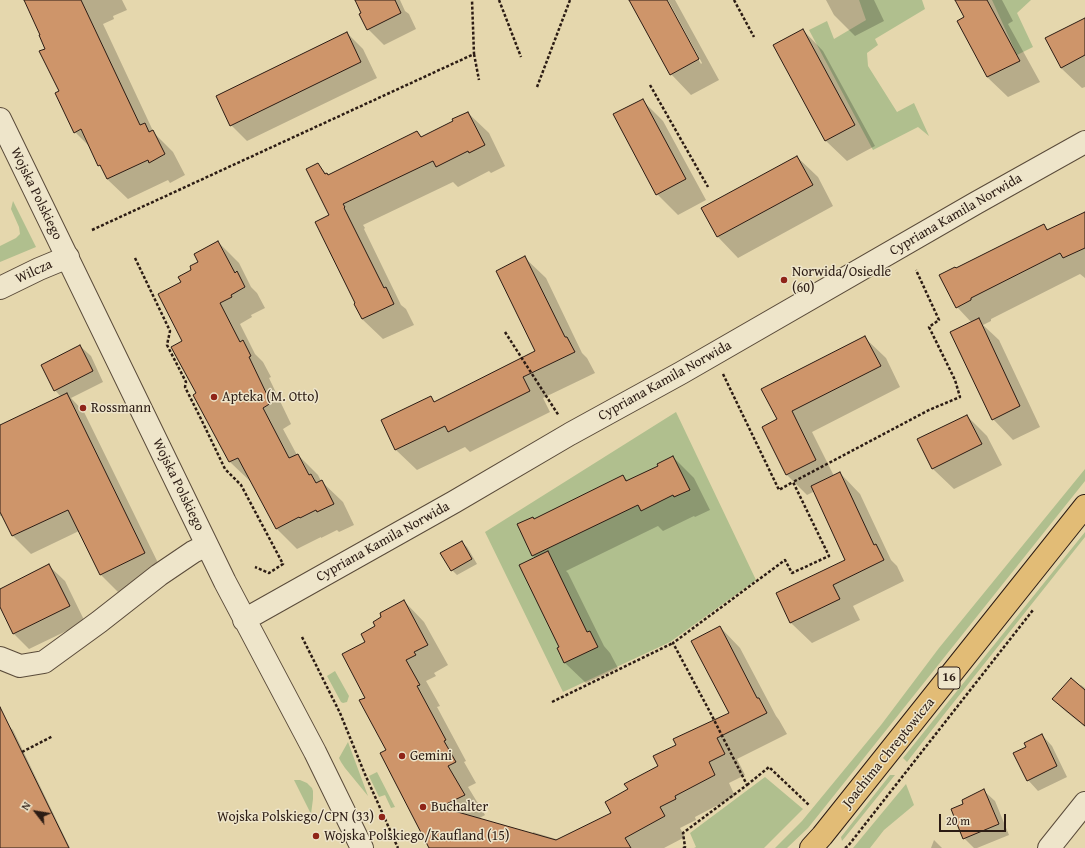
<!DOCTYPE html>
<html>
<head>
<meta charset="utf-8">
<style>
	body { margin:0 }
	#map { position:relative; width:1085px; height:848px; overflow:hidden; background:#e5d7ad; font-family:"Gentium Book Plus",serif }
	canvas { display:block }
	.north { position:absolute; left:16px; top:792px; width:40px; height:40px; -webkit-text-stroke:3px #eee5ca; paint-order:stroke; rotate:301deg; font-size:11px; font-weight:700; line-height:16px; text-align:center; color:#2c1c14 }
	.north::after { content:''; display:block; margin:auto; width:14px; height:18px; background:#2c1c14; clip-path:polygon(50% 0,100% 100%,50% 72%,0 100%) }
	.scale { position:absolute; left:939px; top:814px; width:67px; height:18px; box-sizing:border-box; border:2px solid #2c1c14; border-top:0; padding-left:5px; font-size:12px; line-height:14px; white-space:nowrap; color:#2c1c14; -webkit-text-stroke:3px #eee5ca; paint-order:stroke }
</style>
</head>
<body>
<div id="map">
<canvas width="1085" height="848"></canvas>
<div class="north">N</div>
<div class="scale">20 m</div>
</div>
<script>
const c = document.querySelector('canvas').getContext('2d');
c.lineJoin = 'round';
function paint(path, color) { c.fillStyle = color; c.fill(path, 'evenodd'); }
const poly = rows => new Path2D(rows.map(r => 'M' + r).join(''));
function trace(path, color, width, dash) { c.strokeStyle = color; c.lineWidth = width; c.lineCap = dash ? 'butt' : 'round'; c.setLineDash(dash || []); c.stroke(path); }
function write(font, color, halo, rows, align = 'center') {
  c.font = font + ' "Gentium Book Plus",serif'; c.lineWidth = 3; c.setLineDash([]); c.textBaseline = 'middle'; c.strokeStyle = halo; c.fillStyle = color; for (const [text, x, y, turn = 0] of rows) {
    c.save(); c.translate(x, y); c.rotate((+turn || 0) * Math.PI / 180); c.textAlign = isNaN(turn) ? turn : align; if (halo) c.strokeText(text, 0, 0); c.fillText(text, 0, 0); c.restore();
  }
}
const green = poly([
	[859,0,922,0,925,9,875,39,878,45,867,53,868,66,897,112,914,103,929,136,918,127,873,150,809,30,827,21,834,39,866,20],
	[992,0,1031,0,1017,13,1033,47,1017,55],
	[13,201,36,247,0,262,0,246,16,238,20,234,19,227,11,209],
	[676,412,756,580,670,642,563,692,485,532],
	[1085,469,1085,481,808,828,787,848,775,848,802,821,881,725,939,648],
	[1085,532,1085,537,942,717,907,762,903,758],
	[335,671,349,696,347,702,343,703,341,702,327,676],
	[348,742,368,796,345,768,341,762,339,758],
	[377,772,395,807,391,808,385,795,379,797,369,776],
	[890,775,895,775,842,841,841,837],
	[765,777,803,809,764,848,694,848,696,847,690,833],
	[294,780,300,780,307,783,312,788,313,791,313,799,311,814],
	[906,784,914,805,884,830,870,848,853,848]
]);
const shadow = poly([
	[25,0,122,0,127,10,113,16,114,19,103,24,154,133,173,152,185,175,170,183,168,180,128,199,107,179,103,169,99,165,91,148,75,132,60,92,42,35],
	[356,0,400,0,405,11,409,14,416,29,384,45,368,29,363,13],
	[630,0,666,0,701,64,702,63,668,0,675,0,719,80,691,95,671,74],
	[826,0,874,0,884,21,855,36,834,15],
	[956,0,1002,0,1013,21,1008,24,1040,82,1008,97,987,77,965,18],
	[1085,19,1085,87,1082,88,1061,68],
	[803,30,823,51,875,146,847,161,826,141,774,45],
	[347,33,363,49,377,78,247,141,231,125],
	[642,100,663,121,706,200,678,215,657,194],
	[468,113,489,133,505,166,491,173,489,171,458,187,453,182,363,225,365,228,364,229,401,305,406,309,414,325,383,339,362,319,357,303,330,215,317,164,329,176,417,132,422,137,454,121],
	[797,157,818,177,833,206,738,258,718,237,702,208],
	[1085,213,1085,278,1080,274,991,319,991,321,983,325,999,340,1040,427,1013,440,993,419,972,323,957,307,956,269,1044,225,1049,231],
	[218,242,239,263,251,287,257,293,265,308,251,315,252,317,240,324,255,354,263,362,271,377,269,378,291,424,283,429,297,455,298,455,318,475,321,481,343,502,354,525,339,532,337,530,321,538,321,537,297,549,276,528,252,482,251,482,230,462,195,395,197,394,183,342,182,282],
	[525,258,546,278,582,353,587,358,595,373,543,398,550,412,470,452,465,447,417,470,396,450,382,421,430,397,435,402,536,352],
	[865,338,886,358,900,387,812,432,834,476,840,473,860,494,891,560,897,566,904,581,853,606,860,620,812,643,791,623,777,594,846,560,815,491,807,495,786,474,778,420],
	[80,346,91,356,103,382,71,398,84,412,162,571,118,592,100,574,79,531,31,554,13,536,3,515,0,516,0,427,61,397,55,390],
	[967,416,987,436,1002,465,954,489,933,469,919,440],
	[673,457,694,478,710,510,695,517,694,516,663,531,658,526,566,571,568,573,604,646,610,653,618,668,586,683,565,663,558,648,561,647,536,558,533,556,518,525,535,520,623,476,628,481,659,467],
	[462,542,467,547,477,564,457,575,452,570],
	[49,566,65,581,85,622,29,649,13,633,0,605,0,590],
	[404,601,424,622,448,665,434,673,436,676,426,681,440,706,437,707,466,761,464,762,476,783,468,787,485,815,478,819,533,835,533,832,559,840,613,813,629,790,660,767,677,745,730,713,720,627,740,648,776,716,779,720,787,734,737,759,745,775,729,783,735,796,695,817,696,820,680,828,685,837,664,848,438,848,387,751,366,698,366,643,377,626],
	[1081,685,1085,688,1085,727,1064,710,1053,699],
	[8,725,13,730,70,848,0,848,0,729],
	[1042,735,1052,746,1067,777,1038,791,1028,780,1027,747],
	[984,791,995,801,1009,835,977,848,974,848,964,838,965,804],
	[934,840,942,848,931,848]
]);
const building = poly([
	[24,0,81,0,140,125,145,123,149,132,153,130,165,154,149,163,148,160,107,179,100,165,98,166,81,129,74,133,55,93,59,91,39,51,45,49,39,35,40,35,24,0],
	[355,0,395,0,401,13,367,30,359,14,361,13,355,0],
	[629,0,667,0,699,59,670,75,629,0],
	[955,0,987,0,1020,61,987,77,957,21,964,17,955,0],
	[1085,18,1085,55,1061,68,1045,38,1085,18],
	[803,29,855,125,825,141,773,45,803,29],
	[347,32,361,62,230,126,216,96,347,32],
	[643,99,686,179,656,195,613,114,643,99],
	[468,112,485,145,469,153,468,151,436,167,433,161,343,204,345,207,344,208,384,288,386,287,394,304,362,319,354,304,355,303,315,222,329,215,306,169,318,163,325,174,327,173,328,175,417,131,421,137,453,121,452,119,468,112],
	[797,156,813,185,717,237,701,208,797,156],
	[1085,212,1085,248,1063,258,1060,253,971,298,971,300,956,308,939,275,955,267,956,268,1044,224,1047,230,1085,212],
	[218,241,235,273,237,271,245,287,231,295,232,297,220,303,240,342,243,340,251,356,249,357,271,403,263,408,289,458,298,454,309,475,311,474,316,483,322,480,334,504,317,512,316,510,300,518,299,517,276,529,238,458,229,462,193,395,196,393,171,347,182,341,158,294,181,282,178,277,191,270,190,266,198,262,194,254,218,241],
	[525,256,565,337,567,337,575,352,523,377,530,391,448,432,445,426,395,450,381,420,431,396,434,402,535,351,496,271,525,256],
	[979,318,1020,406,992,420,950,332,979,318],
	[865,336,881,366,792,411,816,460,786,475,762,427,777,419,761,389,865,336],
	[80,345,93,371,54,391,41,365,80,345],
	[67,393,145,553,100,575,68,510,12,536,0,512,0,425,67,393],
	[967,415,982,444,932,469,917,439,967,415],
	[673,456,690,490,674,497,673,495,641,511,638,505,532,556,517,524,533,517,534,519,623,475,626,481,658,466,657,464,673,456],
	[840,472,874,545,876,544,884,560,833,585,840,599,790,623,776,593,845,560,811,486,840,472],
	[462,541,472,559,451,571,440,553,462,541],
	[548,551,587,632,590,631,598,647,564,663,557,648,559,647,519,565,548,551],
	[49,564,70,606,13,634,0,607,0,589,49,564],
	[404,600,428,645,414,652,416,655,406,660,420,685,417,686,446,740,444,741,456,762,448,766,465,795,440,807,556,840,611,813,605,802,628,789,624,784,658,766,653,756,676,745,673,739,729,713,691,641,720,626,757,698,759,698,767,713,717,738,725,754,709,762,715,775,675,796,676,799,660,807,665,816,625,838,631,848,429,848,380,753,386,750,359,700,365,698,342,654,365,642,361,634,375,626,373,622,381,617,380,613,404,600],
	[1071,678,1085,690,1085,726,1052,699,1071,678],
	[0,707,22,752,69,848,0,848,0,707],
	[1042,734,1057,766,1027,781,1013,753,1026,747,1024,743,1042,734],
	[984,789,999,824,963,839,951,809,963,804,962,800,984,789]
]);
const path = poly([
	[499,0,521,57],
	[734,0,754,37],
	[474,54,479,80],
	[650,85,708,187],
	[537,87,570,0],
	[92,230,474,54,472,0],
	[135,258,170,331,167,345,186,382,185,387,202,421,225,469,241,485,283,564,269,573,255,567],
	[505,332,559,416],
	[723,374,779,490,793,482],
	[302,637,340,713,364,772,398,848],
	[552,702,673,643],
	[22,752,53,736],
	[747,785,769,767,810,806],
	[683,848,685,847,683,833,747,785,710,712,673,643,785,560,792,573,829,556,793,482,929,410,960,397,955,380,929,327,939,320,916,270],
	[845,848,848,846,1033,610]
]);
const minor = poly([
	[0,119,225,582,315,752,362,848],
	[0,288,39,269,68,257],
	[244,620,454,502,570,434,681,373,976,203,1085,142],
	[0,658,20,666,44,662,99,622,159,575,193,552,207,545],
	[1049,848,1085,803]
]);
const major = poly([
	[811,848,822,836,1085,506]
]);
const markers = [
	[784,280,4,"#8f2418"],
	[214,397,4,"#8f2418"],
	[83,408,4,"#8f2418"],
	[402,756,4,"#8f2418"],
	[423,807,4,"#8f2418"],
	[382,817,4,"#8f2418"],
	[316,836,4,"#8f2418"]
];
const shields = [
	[949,678,22]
];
const shieldNames = [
	["16",949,678]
];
const streetNames = [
	["Wojska Polskiego",36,194,64],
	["Cypriana Kamila Norwida",956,215,-30],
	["Wilcza",34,272,-25],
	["Cypriana Kamila Norwida",665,381,-29],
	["Wojska Polskiego",178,485,64],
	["Cypriana Kamila Norwida",383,542,-29],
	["Joachima Chreptowicza",889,753,-51]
];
const poiNames = [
	["Norwida/Osiedle",792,272],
	["(60)",792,288],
	["Apteka (M. Otto)",222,397],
	["Rossmann",91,408],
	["Gemini",410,756],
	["Buchalter",431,807],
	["Wojska Polskiego/CPN (33)",374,817,"right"],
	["Wojska Polskiego/Kaufland (15)",324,836]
];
paint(green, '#b0bf8e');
paint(shadow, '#0003');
paint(building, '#ce956a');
trace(building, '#2c1c14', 1);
trace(minor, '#5a4b3a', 24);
trace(major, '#2c1c14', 24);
trace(path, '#2c1c14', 2.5, [3, 2]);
trace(minor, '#eee5ca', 22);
trace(major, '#e2bc76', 22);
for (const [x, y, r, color] of markers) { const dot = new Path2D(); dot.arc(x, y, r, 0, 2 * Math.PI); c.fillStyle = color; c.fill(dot); trace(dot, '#eee5ca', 1.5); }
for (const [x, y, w] of shields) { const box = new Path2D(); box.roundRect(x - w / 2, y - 11, w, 22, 3); c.fillStyle = '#eee5ca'; c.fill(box); trace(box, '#2c1c14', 1); }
write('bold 13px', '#2c1c14', null, shieldNames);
write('14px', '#2c1c14', '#eee5ca', streetNames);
write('14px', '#2c1c14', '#eee5ca', poiNames, 'left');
</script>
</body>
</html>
